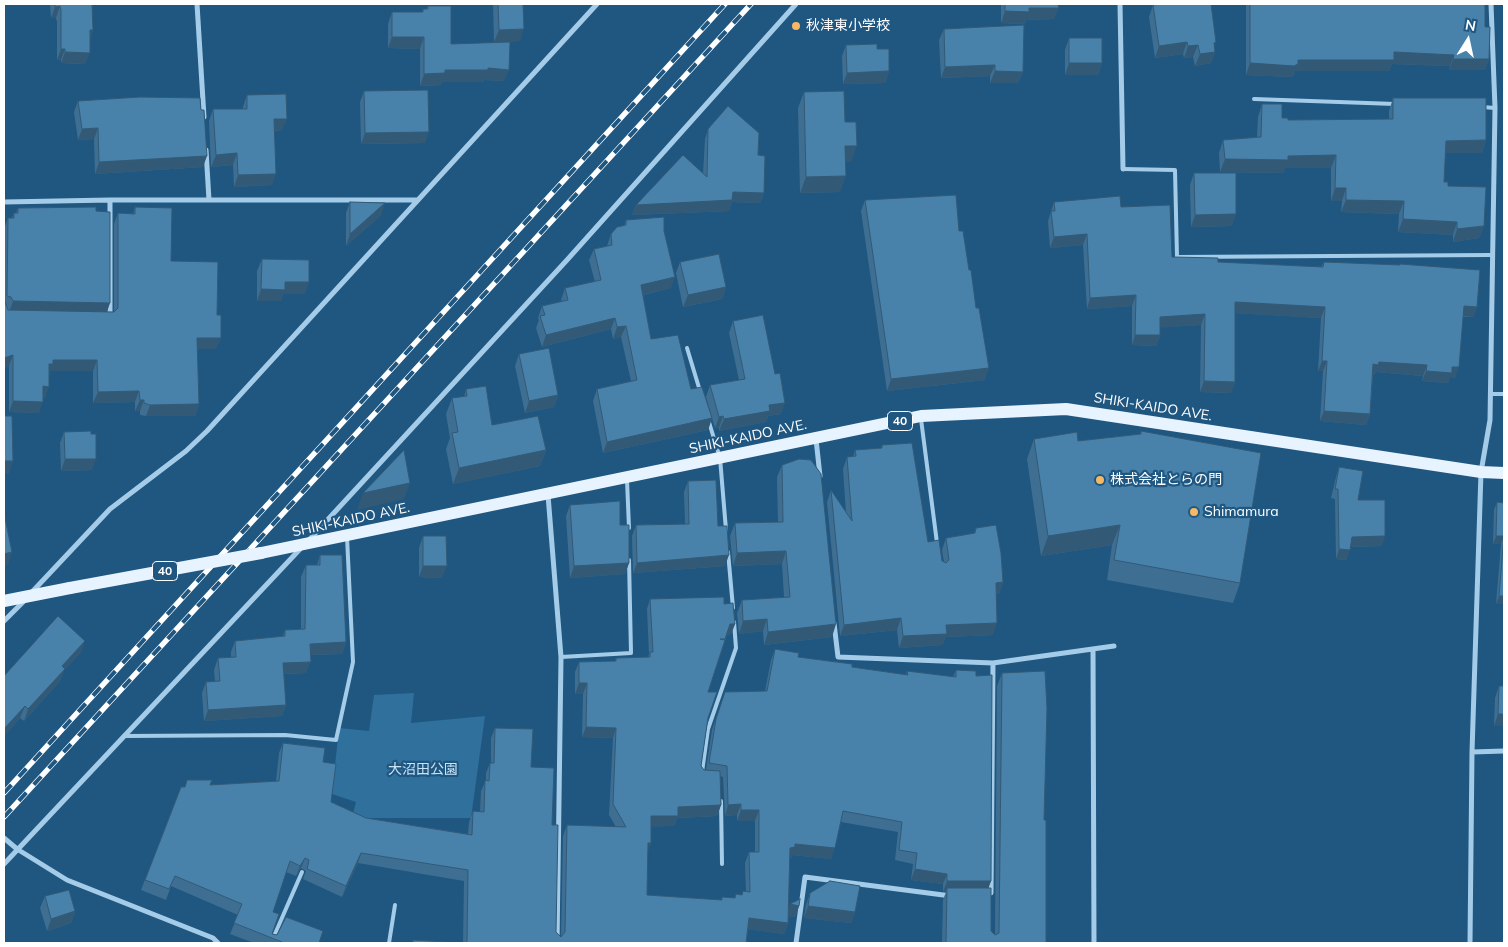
<!DOCTYPE html>
<html>
<head>
<meta charset="utf-8">
<style>
	body { margin:0 }
	#map { position:relative; width:1508px; height:947px; overflow:hidden; background:#1f5781; font-family:Mulish,sans-serif }
	canvas { display:block }
	.frame { position:absolute; inset:0; border:5px solid #fff; pointer-events:none }
	.north { position:absolute; left:1443px; top:15px; width:50px; height:50px; -webkit-text-stroke:4px #1f5781; paint-order:stroke; rotate:10deg; font-size:14px; font-weight:700; line-height:20px; text-align:center; color:#fff }
	.north::after { content:''; display:block; margin:auto; width:18px; height:22px; background:#fff; clip-path:polygon(50% 0,100% 100%,50% 72%,0 100%) }
</style>
</head>
<body>
<div id="map">
<canvas width="1508" height="947"></canvas>
<div class="frame"></div>
<div class="north">N</div>
</div>
<script>
const c = document.querySelector('canvas').getContext('2d');
c.lineJoin = 'round';
function paint(path, color) { c.fillStyle = color; c.fill(path, 'evenodd'); }
const poly = rows => new Path2D(rows.map(r => 'M' + r).join(''));
function trace(path, color, width, dash) { c.strokeStyle = color; c.lineWidth = width; c.lineCap = dash ? 'butt' : 'round'; c.setLineDash(dash || []); c.stroke(path); }
function write(font, color, halo, rows, align = 'center') {
  c.font = font + ' Mulish,"Noto Sans JP",sans-serif'; c.lineWidth = 4.5; c.setLineDash([]); c.textBaseline = 'middle'; c.strokeStyle = halo; c.fillStyle = color; for (const [text, x, y, turn = 0] of rows) {
    c.save(); c.translate(x, y); c.rotate((+turn || 0) * Math.PI / 180); c.textAlign = isNaN(turn) ? turn : align; if (halo) c.strokeText(text, 0, 0); c.fillText(text, 0, 0); c.restore();
  }
}
const green = poly([
	[414,693,411,723,485,716,471,818,352,818,356,802,332,794,339,728,369,731,374,695]
]);
const lane = poly([
	[1254,99,1395,104],
	[1482,107,1495,108],
	[1123,169,1175,170,1177,257,1491,255],
	[687,348,700,391],
	[1490,394,1504,394],
	[708,419,720,458,726,530],
	[921,419,937,543],
	[627,480,629,528],
	[728,552,733,608],
	[561,657,631,653,629,560],
	[124,736,285,735,336,740,353,662,347,537],
	[702,772,708,729,736,648,734,622],
	[721,801,722,864],
	[271,943,302,872],
	[389,943,395,905]
]);
const street = poly([
	[197,4,204,117],
	[1120,4,1123,169],
	[206,150,209,200],
	[110,200,110,317],
	[4,202,110,200,418,200],
	[816,439,820,476],
	[548,495,561,657,557,943],
	[309,540,567,260,796,4],
	[32,592,110,509,186,451,207,431,597,4],
	[4,621,25,600],
	[834,623,838,657,993,663,991,893],
	[1093,649,1094,943],
	[993,663,1114,646],
	[1472,752,1504,751],
	[4,838,17,849,67,880,213,938,218,943],
	[4,864,301,548],
	[796,943,805,877,951,896],
	[1470,943,1472,752,1481,472,1490,420,1495,108,1491,4]
]);
const primary = poly([
	[261,553,921,416,1066,409,1481,472,1504,473],
	[4,601,70,588]
]);
const rail = poly([
	[4,793,725,4],
	[4,817,751,4]
]);
const primaryBridge = poly([
	[70,588,261,553]
]);
const wall = poly([
	[50,4,92,4,93,30,90,39,85,64,61,63,61,60,57,60,57,22,56,18,51,18],
	[493,4,523,4,520,41,494,42],
	[1001,4,1058,4,1054,19,1026,20,1025,24,1001,23],
	[1246,4,1485,4,1485,27,1489,59,1485,70,1449,70,1450,66,1392,64,1389,71,1295,71,1294,75,1290,77,1246,75],
	[1153,5,1214,48,1215,52,1211,63,1195,66,1193,57,1184,58,1183,54,1155,58,1149,17],
	[428,6,451,44,504,81,484,80,484,82,442,82,441,85,420,86,420,49,388,48,388,24,392,12,422,12,423,9,426,9],
	[944,29,1023,72,1018,83,990,83,990,76,941,78,939,40],
	[1069,38,1102,63,1098,75,1065,75,1065,50],
	[846,45,877,49,889,71,885,83,843,84,842,56],
	[364,91,425,143,361,144,360,102],
	[804,92,845,122,851,162,846,162,840,192,800,193,798,108],
	[247,95,282,130,274,131,272,185,234,187,233,165,211,167,209,121,213,109,243,109,243,107],
	[1393,98,1486,140,1482,153,1445,153,1444,182,1484,226,1479,238,1453,242,1453,235,1398,232,1399,214,1341,212,1342,201,1331,201,1331,168,1285,168,1283,173,1220,172,1219,153,1223,140,1257,137,1258,117,1262,104,1282,118,1288,120,1389,119,1389,111],
	[78,101,203,167,95,174,94,139,78,140,74,112],
	[708,129,758,155,764,193,760,203,732,202,729,211,632,215,636,205,703,174,705,139],
	[1194,173,1232,226,1191,227,1190,185],
	[865,200,959,231,985,380,887,391,861,211],
	[350,202,381,215,346,246,346,213],
	[1054,202,1121,207,1172,257,1218,262,1321,267,1324,262,1474,317,1463,317,1455,378,1450,377,1448,383,1422,381,1423,376,1376,372,1374,375,1373,375,1370,414,1366,425,1320,421,1323,371,1318,371,1321,318,1235,313,1235,382,1231,393,1200,392,1201,325,1160,327,1160,335,1156,346,1132,345,1132,306,1087,309,1083,245,1050,248,1048,221],
	[135,207,171,261,216,349,197,349,199,404,195,416,146,416,140,415,140,411,135,411,135,402,93,403,93,371,50,371,45,398,43,398,39,413,9,412,9,366,4,368,4,229,8,218,12,218,14,213,16,213,18,208,107,312,114,312,114,224,118,213,133,214],
	[626,220,664,231,671,288,643,295,651,339,691,389,712,418,708,430,603,453,593,401,597,389,631,381,621,337,613,339,611,329,542,347,536,328,539,320,538,318,542,306,562,301,561,300,565,288,595,282,589,260,594,249,607,246,611,234,624,226],
	[262,259,305,294,283,294,281,301,257,301,257,271],
	[680,262,726,287,722,299,683,307,676,273],
	[733,321,781,414,768,416,766,422,719,431,719,428,715,428,706,397,710,385,739,380,729,333],
	[519,354,558,395,554,407,525,413,515,366],
	[466,389,492,425,546,450,540,466,453,484,446,449,450,438,446,414,452,398,464,397],
	[1141,431,1240,583,1233,603,1107,580,1112,545,1041,556,1027,459,1034,439,1078,441,1140,434],
	[64,432,91,434,92,470,61,471,60,443],
	[882,445,928,542,942,561,944,562,942,550,946,538,974,533,976,528,1003,582,999,594,996,594,993,635,946,637,942,645,899,648,897,630,840,636,827,502,831,490,846,513,843,469,847,457,853,457,855,450,881,448],
	[782,465,832,637,764,645,763,631,739,634,737,613,742,600,784,597,782,564,733,566,730,536,735,523,778,522,777,477],
	[1339,467,1358,500,1382,546,1350,547,1346,560,1336,559,1335,499,1331,498,1336,477],
	[688,481,718,526,725,566,633,573,632,536,636,525,685,524,684,492],
	[1497,502,1504,503,1504,604,1496,604,1501,544,1493,544,1494,510],
	[570,505,620,525,629,563,625,574,570,578,566,516],
	[423,536,442,578,419,577,419,548],
	[320,555,346,642,342,654,310,655,306,673,284,674,286,705,282,716,204,721,202,693,206,682,215,681,214,670,218,658,231,657,231,652,235,641,283,636,285,630,301,629,301,577,306,565,317,565],
	[650,599,724,604,735,624,731,634,727,635,708,692,708,718,701,766,704,770,706,770,712,730,725,692,765,691,771,660,775,649,798,657,852,667,906,675,907,671,953,677,956,670,976,676,991,881,988,888,991,931,995,935,997,686,1002,673,1044,820,1046,943,942,943,943,900,946,892,943,892,943,884,911,880,913,864,895,860,898,832,841,822,831,859,793,855,791,858,789,858,788,909,799,906,795,917,788,916,788,923,784,934,748,929,746,943,463,943,464,881,358,863,342,897,303,879,306,871,301,868,296,876,286,872,273,912,272,934,319,943,254,943,230,934,238,915,171,886,166,900,141,890,181,787,276,781,279,753,283,743,323,762,331,802,366,818,468,834,469,822,473,811,480,812,481,791,486,780,486,773,490,763,491,763,491,738,495,728,531,767,552,825,556,932,561,937,563,836,567,825,616,827,609,815,613,738,582,737,583,694,575,694,575,672,579,662,615,661,616,658,648,657,649,654,647,609],
	[720,776,723,777,725,816,737,815,737,821,755,821,755,852,749,852,745,863,746,892,743,891,742,895,736,894,734,898,722,897,721,900,647,895,647,852,651,843,651,826,674,826,677,818,717,816,721,805],
	[58,616,81,652,64,670,60,681,24,721,20,718,4,736],
	[1499,686,1504,726,1494,726,1495,698],
	[810,893,855,912,851,923,804,918,806,905],
	[45,896,75,911,71,923,47,931,40,908]
]);
const shadedWall = poly([
	[60,6,56,18,51,18,55,7],
	[1029,8,1059,8,1054,19,1026,20,1025,24,1001,23,1005,11],
	[524,29,520,41,494,42,499,30],
	[90,30,93,30,89,42],
	[392,37,424,37,420,49,388,48],
	[1187,42,1183,54,1155,58,1159,46],
	[1216,42,1213,52,1215,52,1211,63,1195,66,1200,54,1214,43],
	[1198,45,1193,57,1184,58,1188,46],
	[61,49,65,49,61,60,57,60],
	[65,52,90,53,85,64,61,63],
	[1394,52,1454,55,1450,66,1392,64,1389,71,1295,71,1294,75,1290,77,1246,75,1250,63],
	[1453,59,1489,59,1485,70,1449,70],
	[1069,63,1102,63,1098,75,1065,75],
	[995,65,990,76,941,78,945,67],
	[488,68,509,70,504,81,484,80,484,82,442,82,441,85,420,86,424,74,445,70],
	[889,71,885,83,843,84,847,73],
	[995,71,1023,72,1018,83,990,83],
	[274,119,287,119,282,130,270,131],
	[98,128,94,139,78,140,82,129],
	[429,132,425,143,361,144,365,133],
	[1486,140,1482,153,1441,153,1446,141],
	[845,146,857,146,851,162,839,163],
	[237,153,233,165,211,167,216,155],
	[1336,155,1331,168,1285,168,1283,173,1220,172,1225,159,1288,156],
	[207,156,203,167,95,174,99,162],
	[276,174,272,185,234,187,238,175],
	[846,176,840,192,800,193,806,177],
	[1335,188,1346,188,1342,201,1331,201],
	[733,192,764,193,760,203,732,202,729,211,632,215,636,205],
	[1346,200,1404,201,1399,214,1341,212],
	[385,203,381,215,346,246,350,234],
	[1236,214,1232,226,1191,227,1195,215],
	[1403,219,1457,222,1453,235,1398,232],
	[1484,226,1479,238,1453,242,1457,229],
	[1087,234,1083,245,1050,248,1054,237],
	[675,277,671,288,637,296,641,285],
	[285,282,309,282,305,294,283,294,281,301,257,301,261,289],
	[726,287,722,299,683,307,688,295],
	[1136,295,1132,306,1087,309,1090,298],
	[13,301,110,303,106,315,9,313],
	[1235,302,1325,307,1321,318,1232,313],
	[1464,306,1477,307,1474,317,1460,316],
	[1205,314,1201,325,1156,328,1160,317],
	[615,318,611,329,542,347,546,335],
	[626,326,621,337,613,339,617,327],
	[1135,335,1160,335,1156,346,1132,345],
	[197,338,221,338,216,349,193,349],
	[13,355,9,366,4,368,4,358],
	[53,360,97,360,93,371,50,371,49,375,49,364],
	[1322,361,1327,361,1323,371,1318,371],
	[1379,362,1427,365,1423,376,1376,372,1374,375,1370,375,1373,364],
	[1452,367,1459,367,1455,378,1450,377,1448,383,1422,381,1426,371],
	[989,368,985,380,887,391,891,379],
	[1204,381,1235,382,1231,393,1200,392],
	[43,386,49,387,45,398,39,398],
	[139,391,135,402,93,403,98,392],
	[558,395,554,407,525,413,529,401],
	[140,400,144,400,140,411,135,411],
	[13,401,43,402,39,413,9,412],
	[785,403,781,414,768,416,766,422,719,431,724,419,769,405],
	[199,404,195,416,146,416,150,405],
	[1324,411,1370,414,1366,425,1320,421],
	[723,416,719,428,715,428,719,417],
	[712,418,708,430,603,453,607,442],
	[546,450,540,466,453,484,459,468],
	[65,459,96,459,92,470,61,471],
	[4,461,13,461,9,474,4,474],
	[410,483,404,499,357,510,363,493],
	[1120,525,1112,545,1041,556,1048,536],
	[1385,536,1382,546,1348,547,1352,537],
	[1496,536,1504,536,1501,544,1493,544],
	[1339,549,1350,550,1346,560,1336,559],
	[786,551,782,564,733,566,737,553],
	[12,552,8,565,4,566,4,554],
	[729,555,725,566,633,573,637,563],
	[629,563,625,574,570,578,574,566],
	[423,566,447,566,442,578,419,577],
	[1003,582,999,594,991,594,996,583],
	[1499,596,1504,596,1504,604,1496,604],
	[901,618,897,630,840,636,844,625],
	[767,619,763,631,739,634,743,621],
	[997,623,993,635,946,637,942,645,899,648,903,636,946,625],
	[730,624,735,624,731,634,726,635],
	[836,624,832,637,764,645,768,632],
	[85,641,81,652,64,670,60,681,24,721,28,709,62,666],
	[346,642,342,654,306,655,310,644],
	[311,662,306,673,279,674,283,663],
	[579,683,587,683,583,694,575,694],
	[286,705,282,716,204,721,208,710],
	[25,706,20,718,4,736,4,729],
	[1498,714,1504,714,1504,726,1494,726],
	[586,727,616,728,613,738,582,737],
	[741,804,737,815,725,816,728,805],
	[721,805,717,816,677,818,674,826,647,827,651,816,678,807],
	[741,810,759,810,755,821,737,821],
	[648,843,651,843,647,853],
	[795,844,835,848,831,859,793,855,791,858,786,858,790,848],
	[361,853,358,863,342,897,346,886],
	[305,858,301,868,296,876,300,866],
	[915,869,947,874,943,884,911,880],
	[947,881,991,881,987,892,947,888,946,892,943,892],
	[790,904,799,906,795,917,786,916],
	[808,906,855,912,851,923,804,918],
	[75,911,71,923,47,931,51,919],
	[749,918,788,923,784,934,746,929]
]);
const building = poly([
	[55,4,92,4,93,30,90,30,90,53,65,52,65,49,61,49,61,10,60,6,55,7,55,4],
	[498,4,523,4,524,29,499,30,498,4],
	[1005,4,1058,4,1059,8,1029,8,1029,12,1005,11,1005,4],
	[1162,4,1211,4,1216,42,1214,43,1215,52,1200,54,1198,45,1188,46,1187,42,1159,46,1153,5,1162,4],
	[1250,4,1485,4,1485,27,1490,27,1489,59,1453,59,1454,55,1394,52,1394,60,1298,60,1298,64,1294,66,1250,63,1250,4],
	[428,6,451,6,451,44,510,42,509,70,488,68,488,70,445,70,445,73,424,74,424,37,392,37,392,12,423,12,423,9,428,9,428,6],
	[1024,25,1023,72,995,71,995,65,945,67,944,29,1024,25],
	[1069,38,1102,38,1102,63,1069,63,1069,38],
	[877,44,877,49,889,49,889,71,847,73,846,45,877,44],
	[428,90,429,132,365,133,364,91,428,90],
	[844,91,845,122,856,122,857,146,845,146,846,176,806,177,804,92,844,91],
	[286,94,287,119,274,119,276,174,238,175,237,153,216,155,213,109,247,109,247,95,286,94],
	[140,97,200,98,201,110,204,110,207,156,99,162,98,128,82,129,78,101,140,97],
	[1393,98,1486,98,1486,140,1446,141,1444,182,1448,182,1448,186,1486,187,1484,226,1457,229,1457,222,1403,219,1404,201,1346,200,1346,188,1335,188,1336,155,1288,156,1288,160,1225,159,1223,140,1261,137,1262,104,1282,104,1282,118,1288,118,1288,120,1393,119,1393,98],
	[728,106,759,133,758,155,765,156,764,193,733,192,732,200,636,205,683,155,707,177,708,129,728,106],
	[1194,173,1236,173,1236,214,1195,215,1194,173],
	[956,195,959,231,963,231,969,270,971,270,976,308,979,308,989,368,891,379,865,200,956,195],
	[1120,196,1121,207,1170,205,1172,257,1218,258,1218,262,1323,267,1324,262,1400,265,1400,264,1480,270,1477,307,1464,306,1459,367,1452,367,1452,373,1426,371,1427,365,1379,362,1378,365,1373,364,1370,414,1324,411,1327,361,1322,361,1325,307,1235,302,1235,382,1204,381,1205,314,1160,317,1160,335,1135,335,1136,295,1090,298,1087,234,1054,237,1051,211,1055,211,1054,202,1120,196],
	[350,202,385,203,350,234,350,202],
	[96,207,96,211,110,212,110,303,13,301,11,297,7,296,8,218,14,218,14,213,18,213,18,208,96,207],
	[135,207,172,208,171,261,218,262,217,315,221,315,221,338,197,338,199,404,150,405,144,403,144,400,140,400,139,391,98,392,97,360,53,360,53,364,49,364,49,387,43,386,43,402,13,401,13,355,4,358,4,299,8,310,114,312,118,308,118,213,135,214,135,207],
	[664,217,664,231,675,277,641,285,651,339,678,335,691,389,702,387,712,418,607,442,597,389,637,380,626,326,617,327,615,318,546,335,540,316,545,315,542,306,568,300,565,288,601,280,594,249,612,245,611,234,617,227,626,225,626,220,664,217],
	[719,254,726,287,688,295,680,262,719,254],
	[262,259,309,260,309,282,285,282,285,290,261,289,262,259],
	[763,315,775,374,780,373,785,403,769,405,770,411,724,419,723,416,719,417,710,385,745,379,733,321,763,315],
	[549,348,558,395,529,401,519,354,549,348],
	[486,386,492,425,538,416,546,450,459,468,452,433,458,432,452,398,467,396,466,389,486,386],
	[4,416,12,416,13,461,4,461,4,416],
	[91,431,91,434,96,434,96,459,65,459,64,432,91,431],
	[1141,431,1261,453,1240,583,1114,560,1120,525,1048,536,1034,439,1077,432,1078,441,1141,434,1141,431],
	[912,443,928,542,939,540,942,561,946,563,949,560,946,538,975,533,976,528,996,525,1001,553,1003,582,996,583,997,623,946,625,947,634,903,636,901,618,844,625,831,490,852,521,847,457,856,456,855,450,882,448,882,445,912,443],
	[404,450,410,483,363,493,404,450],
	[799,459,811,460,821,474,836,624,768,632,767,619,743,621,742,600,790,597,786,551,737,553,735,523,783,522,782,465,799,459],
	[1339,467,1363,471,1358,500,1385,500,1385,536,1352,537,1350,550,1339,549,1338,489,1335,489,1339,467],
	[716,480,718,526,727,526,729,555,637,563,636,525,689,524,688,481,716,480],
	[620,501,620,525,629,525,629,563,574,566,570,505,620,501],
	[1497,502,1504,503,1504,596,1499,596,1504,536,1496,536,1497,502],
	[5,518,12,552,4,554,4,519,5,518],
	[423,536,446,536,447,566,423,566,423,536],
	[320,555,342,555,346,642,310,644,311,662,283,663,286,705,208,710,206,682,220,681,218,658,236,657,235,641,285,636,285,630,305,629,306,565,320,565,320,555],
	[724,597,724,604,733,603,735,624,730,624,725,639,720,639,725,640,708,692,717,692,708,718,701,766,704,770,720,771,721,805,678,807,678,816,651,816,651,843,648,843,647,895,722,900,722,897,735,898,736,894,742,895,743,891,750,892,749,852,759,852,759,810,741,810,741,804,728,805,727,766,709,763,716,719,725,692,767,691,775,649,799,653,798,657,852,664,852,667,908,675,907,671,956,677,956,670,976,671,976,676,992,675,991,881,947,881,947,874,915,869,917,853,899,850,902,822,843,811,835,848,795,844,795,847,790,848,788,923,749,918,746,943,467,943,468,870,361,853,346,886,307,869,309,860,305,858,300,866,290,861,273,912,279,914,272,934,277,935,286,917,323,931,319,943,282,943,282,942,234,923,242,904,175,876,169,889,145,880,181,787,185,787,187,780,212,780,210,785,279,781,283,743,325,748,323,762,336,764,331,802,366,818,472,835,473,811,484,812,485,780,489,781,490,763,494,763,495,728,533,729,531,767,554,768,552,825,558,825,556,932,561,937,565,932,567,825,626,827,613,804,616,728,586,727,587,683,579,683,579,662,616,661,616,658,650,657,650,652,653,652,650,599,724,597],
	[58,616,85,641,62,666,65,669,28,709,25,706,4,729,4,676,58,616],
	[1045,671,1047,708,1044,820,1046,820,1046,943,946,943,947,888,991,888,991,931,995,935,999,933,1002,673,1045,671],
	[1499,686,1504,686,1504,714,1498,714,1499,686],
	[830,881,860,886,855,912,808,906,810,893,830,881],
	[69,890,75,911,51,919,45,896,69,890],
	[800,899,799,906,790,904,800,899],
	[413,940,461,943,413,943,413,940]
]);
const markers = [
	[796,26,5,"#f6b864"],
	[1100,480,5,"#f6b864"],
	[1194,512,5,"#f6b864"]
];
const shields = [
	[900,421,25],
	[165,571,25]
];
const shieldNames = [
	["40",900,421],
	["40",165,571]
];
const poiNames = [
	["秋津東小学校",806,26],
	["株式会社とらの門",1110,480],
	["Shimamura",1204,512]
];
const streetNames = [
	["SHIKI-KAIDO AVE.",1153,407,9],
	["SHIKI-KAIDO AVE.",748,437,-12],
	["SHIKI-KAIDO AVE.",351,520,-12]
];
const parkNames = [
	["大沼田公園",423,770]
];
paint(green, '#2f709d');
trace(lane, '#a4cce8', 4);
trace(street, '#a4cce8', 5);
trace(primary, '#e7f3fe', 12);
trace(rail, '#fff', 5.5);
trace(rail, '#1f5781', 4, [11]);
trace(primaryBridge, '#e7f3fe', 12);
paint(wall, '#3e6f92');
paint(shadedWall, '#325a77');
paint(building, '#4881aa');
trace(building, '#325a77', 1);
for (const [x, y, r, color] of markers) { const dot = new Path2D(); dot.arc(x, y, r, 0, 2 * Math.PI); c.fillStyle = color; c.fill(dot); trace(dot, '#1f5781', 2); }
for (const [x, y, w] of shields) { const box = new Path2D(); box.roundRect(x - w / 2, y - 9.5, w, 19, 4); c.fillStyle = '#1f5781'; c.fill(box); trace(box, '#fff', 1); }
write('bold 12px', '#fff', null, shieldNames);
write('14px', '#fff', '#1f5781', poiNames, 'left');
write('14px', '#fff', '#1f5781', streetNames);
write('14px', '#c8e4f6', '#1f5781', parkNames);
</script>
</body>
</html>
